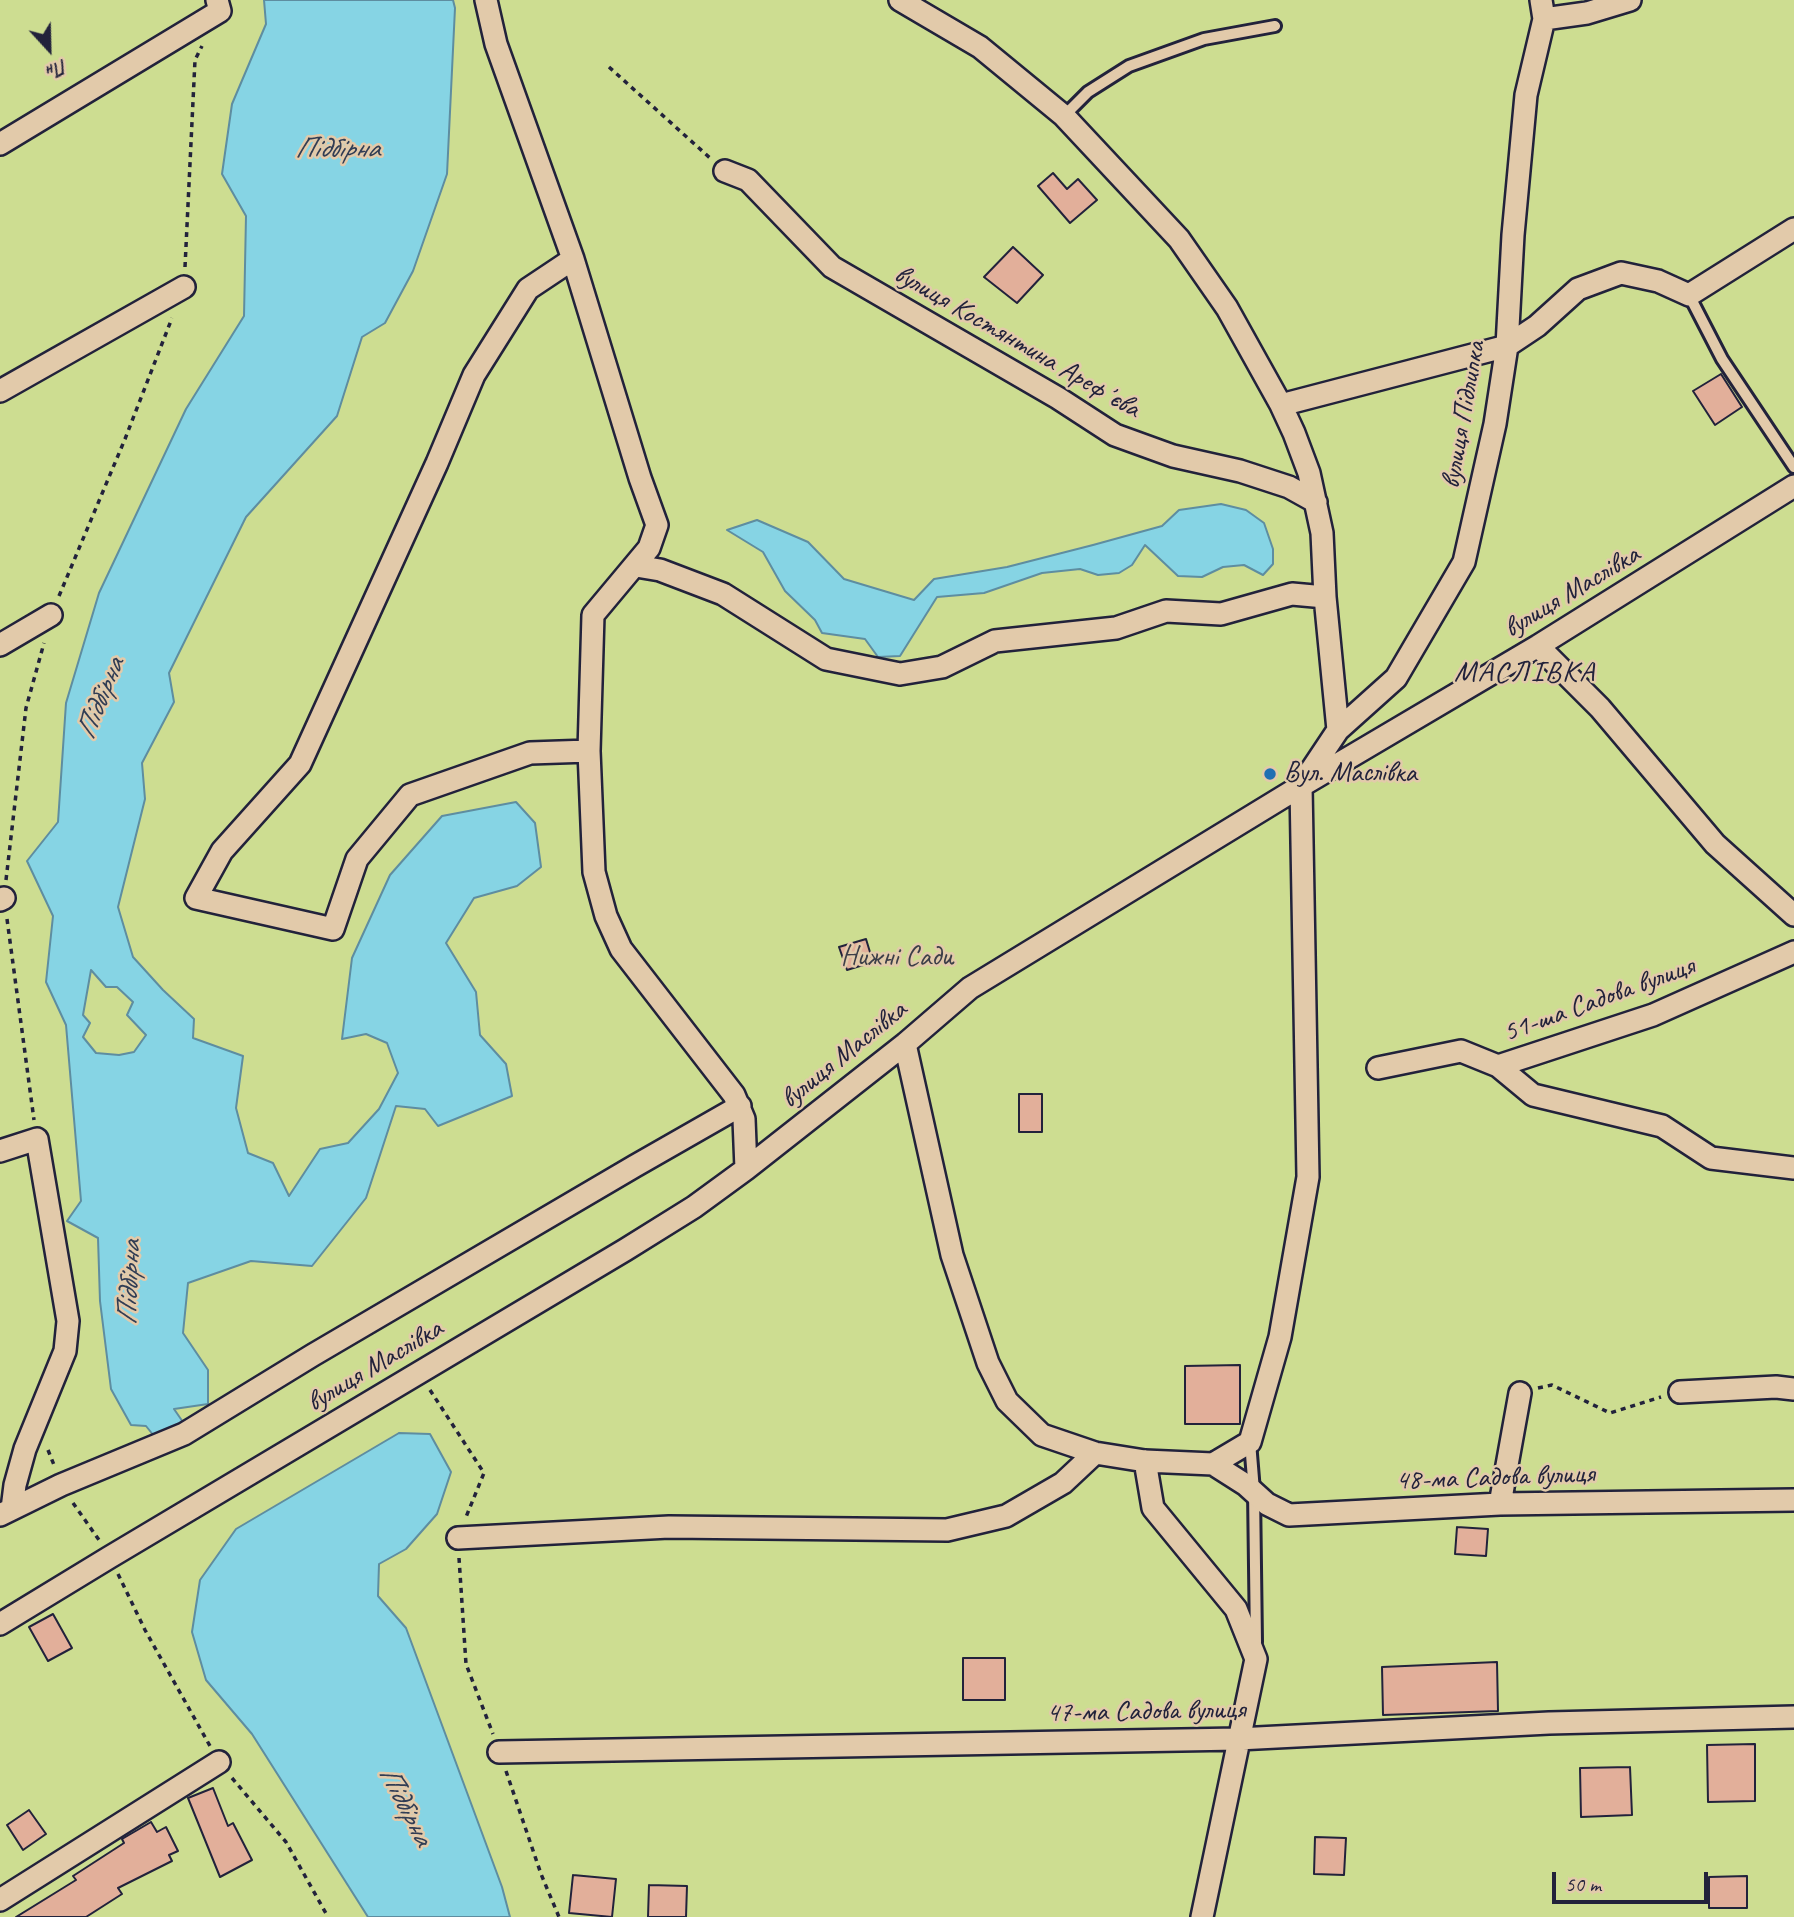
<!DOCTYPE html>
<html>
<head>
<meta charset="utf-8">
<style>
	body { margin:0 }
	#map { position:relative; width:1794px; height:1917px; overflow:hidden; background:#e2caaa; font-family:Caveat,sans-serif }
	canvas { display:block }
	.north { position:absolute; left:14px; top:14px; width:70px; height:70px; -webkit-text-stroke:5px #e2caaa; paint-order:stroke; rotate:158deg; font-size:19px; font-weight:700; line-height:28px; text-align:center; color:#22223b }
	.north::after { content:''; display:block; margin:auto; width:24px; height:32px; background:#22223b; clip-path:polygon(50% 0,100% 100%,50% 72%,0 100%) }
	.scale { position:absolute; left:1552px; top:1872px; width:156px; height:32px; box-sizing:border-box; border:4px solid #22223b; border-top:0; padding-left:9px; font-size:21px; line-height:24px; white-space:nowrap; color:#22223b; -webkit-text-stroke:5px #e2caaa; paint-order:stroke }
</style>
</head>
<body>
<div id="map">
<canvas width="1794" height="1917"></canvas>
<div class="north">Пн</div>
<div class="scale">50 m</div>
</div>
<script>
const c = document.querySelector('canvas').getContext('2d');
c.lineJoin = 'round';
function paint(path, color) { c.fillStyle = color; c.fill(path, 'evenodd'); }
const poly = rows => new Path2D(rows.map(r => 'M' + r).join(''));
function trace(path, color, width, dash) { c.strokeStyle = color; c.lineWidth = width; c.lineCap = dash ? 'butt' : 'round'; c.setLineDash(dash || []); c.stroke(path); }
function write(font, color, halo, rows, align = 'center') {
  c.font = font + ' Caveat,sans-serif'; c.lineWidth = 5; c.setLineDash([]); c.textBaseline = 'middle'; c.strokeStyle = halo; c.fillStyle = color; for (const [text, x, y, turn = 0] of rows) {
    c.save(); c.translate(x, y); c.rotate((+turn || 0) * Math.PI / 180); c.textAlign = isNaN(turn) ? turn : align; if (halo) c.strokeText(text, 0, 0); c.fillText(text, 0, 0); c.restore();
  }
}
const green = poly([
	[0,0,1794,0,1794,1917,0,1917]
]);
const water = poly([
	[264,0,453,0,455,8,447,174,413,271,385,323,362,337,337,416,246,517,169,673,174,702,142,763,145,799,118,907,133,957,163,990,194,1019,193,1038,243,1056,236,1108,248,1153,273,1163,289,1196,320,1149,348,1143,379,1109,398,1073,387,1043,366,1034,342,1039,352,958,390,875,442,816,516,802,535,823,541,867,517,886,474,898,446,943,476,992,480,1035,506,1064,512,1096,438,1126,425,1109,396,1106,366,1198,312,1266,251,1261,188,1283,183,1333,208,1370,208,1404,174,1409,185,1425,158,1441,146,1426,131,1425,111,1389,100,1301,98,1238,67,1221,81,1201,66,1025,46,982,53,916,27,861,58,822,66,703,99,593,186,409,244,316,246,216,222,174,232,104,266,24,264,0],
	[91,970,106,987,117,987,133,1002,127,1015,146,1035,134,1052,119,1055,96,1053,83,1037,90,1023,83,1015,91,970],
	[1221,504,1246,510,1264,523,1273,549,1273,564,1263,575,1244,565,1223,567,1202,577,1178,576,1145,545,1132,565,1119,573,1098,575,1080,569,1042,573,984,593,937,597,900,656,878,657,865,639,822,633,815,620,785,591,763,552,727,530,757,520,808,542,844,579,914,600,934,579,1007,567,1093,545,1162,526,1179,510,1221,504],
	[399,1433,430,1434,451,1472,437,1514,406,1549,379,1564,378,1596,406,1628,502,1887,510,1917,368,1917,252,1734,206,1680,192,1632,200,1580,236,1529,399,1433]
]);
const building = poly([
	[1053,173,1067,189,1078,179,1097,200,1070,223,1038,186,1053,173],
	[1013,247,1043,275,1017,303,984,277,1013,247],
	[1721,374,1742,407,1715,425,1693,391,1721,374],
	[866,939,873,962,847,970,839,947,866,939],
	[1019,1094,1042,1094,1042,1132,1019,1132,1019,1094],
	[1240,1365,1240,1424,1185,1424,1185,1366,1240,1365],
	[1457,1527,1488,1529,1486,1556,1455,1554,1457,1527],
	[53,1614,72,1648,48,1661,29,1627,53,1614],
	[963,1658,1005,1658,1005,1700,963,1700,963,1658],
	[1497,1662,1498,1711,1383,1715,1382,1667,1497,1662],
	[1755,1744,1755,1801,1708,1802,1707,1745,1755,1744],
	[1630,1767,1632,1815,1581,1817,1580,1768,1630,1767],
	[213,1788,228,1826,233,1823,252,1860,220,1877,188,1798,213,1788],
	[29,1810,46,1834,23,1850,7,1825,29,1810],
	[151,1822,157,1832,166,1827,178,1851,169,1855,172,1861,118,1888,122,1894,86,1917,16,1917,76,1880,73,1876,124,1843,122,1839,151,1822],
	[1315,1837,1346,1838,1344,1875,1314,1874,1315,1837],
	[573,1875,616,1879,612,1917,569,1913,573,1875],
	[1747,1876,1747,1908,1709,1908,1709,1877,1747,1876],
	[649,1885,687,1886,686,1917,648,1917,649,1885]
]);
const path = poly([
	[609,67,710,158],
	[185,267,195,60,202,46],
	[59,596,125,439,172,318],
	[6,880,26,708,44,643],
	[7,919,34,1120],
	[1538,1388,1552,1385,1610,1413,1661,1397],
	[430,1390,484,1473,466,1517],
	[48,1450,54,1465],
	[73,1503,99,1540],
	[459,1558,466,1664,493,1734],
	[118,1574,145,1630,210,1746],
	[506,1771,541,1874,559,1917],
	[232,1778,286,1842,328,1917]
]);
const lane = poly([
	[1064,116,1088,92,1129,66,1204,39,1275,26],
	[1689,295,1722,359,1794,467],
	[1250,1442,1254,1491,1256,1642]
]);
const street = poly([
	[486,0,496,44,573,259,640,478,657,525,649,548,593,615,589,751,594,872,606,916,621,949,734,1095,744,1119,746,1169],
	[900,0,980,47,1064,116,1179,239,1227,308,1281,405,1294,433,1309,473,1322,533,1325,597,1338,730],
	[1544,19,1587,13,1630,0],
	[0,144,220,11,217,0],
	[725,171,748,180,832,267,1058,398,1115,435,1173,456,1240,471,1289,487,1316,502],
	[573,259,528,289,474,375,437,463,300,764,222,851,196,898,333,929,357,859,410,795,530,753,589,751],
	[0,391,184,287],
	[1281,405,1507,346,1537,326,1578,289,1621,273,1658,281,1689,295,1794,229],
	[636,566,660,570,723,594,826,659,900,674,942,667,995,641,1116,628,1166,611,1221,614,1292,594,1325,597],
	[0,645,51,615],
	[1538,646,1600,708,1715,844,1794,915],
	[1304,781,1338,730,1396,678,1464,562,1495,424,1507,346,1513,235,1526,95,1544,19,1541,0],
	[0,900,4,898],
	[905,1044,952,1255,988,1363,1007,1401,1042,1435,1095,1453,1145,1461,1213,1464,1250,1442,1280,1337,1308,1177,1301,786],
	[1498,1066,1533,1095,1662,1126,1711,1158,1794,1168],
	[1378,1068,1461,1051,1498,1066,1653,1015,1794,952],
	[0,1151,37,1139,68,1321,65,1351,25,1449,15,1485,12,1509],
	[1680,1392,1776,1387,1794,1389],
	[1145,1461,1153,1508,1236,1609,1256,1659,1202,1917],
	[1213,1464,1246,1485,1267,1504,1289,1515,1500,1504,1794,1500],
	[1500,1504,1520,1393],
	[0,1515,61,1485,184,1434,313,1355,635,1166,740,1106],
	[458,1538,669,1527,947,1530,1006,1516,1063,1483,1095,1453],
	[0,1624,110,1557,625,1250,694,1207,746,1169,905,1044,970,988,1301,786,1538,646,1794,486],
	[499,1752,1238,1739,1549,1723,1794,1717],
	[0,1900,219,1762]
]);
const markers = [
	[1270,774,7,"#1f6fb2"]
];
const streetNames = [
	["вулиця Костянтина Арефʼєва",1017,342,30],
	["вулиця Підлипка",1464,415,-80],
	["вулиця Маслівка",1572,592,-31],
	["51-ша Садова вулиця",1599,1000,-20],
	["вулиця Маслівка",844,1055,-39],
	["вулиця Маслівка",375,1366,-31],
	["48-ма Садова вулиця",1495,1478,-2],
	["47-ма Садова вулиця",1146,1712,-1]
];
const poiNames = [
	["Вул. Маслівка",1284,774]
];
const parkNames = [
	["Нижні Сади",897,958]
];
const waterNames = [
	["Підбірна",337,149],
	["Підбірна",101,699,-68],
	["Підбірна",130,1283,-87],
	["Підбірна",405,1806,63]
];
const neighbourhoodNames = [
	["МАСЛІВКА",1525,673]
];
paint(green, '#cddd91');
paint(water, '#86d4e4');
trace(water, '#5e8da0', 2);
paint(building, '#e2af9a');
trace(building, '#22223b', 2);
trace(lane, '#22223b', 16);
trace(street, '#22223b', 26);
trace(path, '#22223b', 3.5, [5, 5]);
trace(lane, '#e2caaa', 10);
trace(street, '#e2caaa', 21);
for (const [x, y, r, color] of markers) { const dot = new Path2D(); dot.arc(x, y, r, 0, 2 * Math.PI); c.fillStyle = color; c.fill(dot); trace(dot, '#e2caaa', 2.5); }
write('28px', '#22223b', '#e2caaa', streetNames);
write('28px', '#22223b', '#e2caaa', poiNames, 'left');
write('28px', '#3c3e48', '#e2caaa', parkNames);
write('italic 30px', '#313d54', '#e2caaa', waterNames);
c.letterSpacing = '2px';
write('30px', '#22223b', '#e2caaa', neighbourhoodNames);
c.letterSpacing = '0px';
</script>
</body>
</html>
